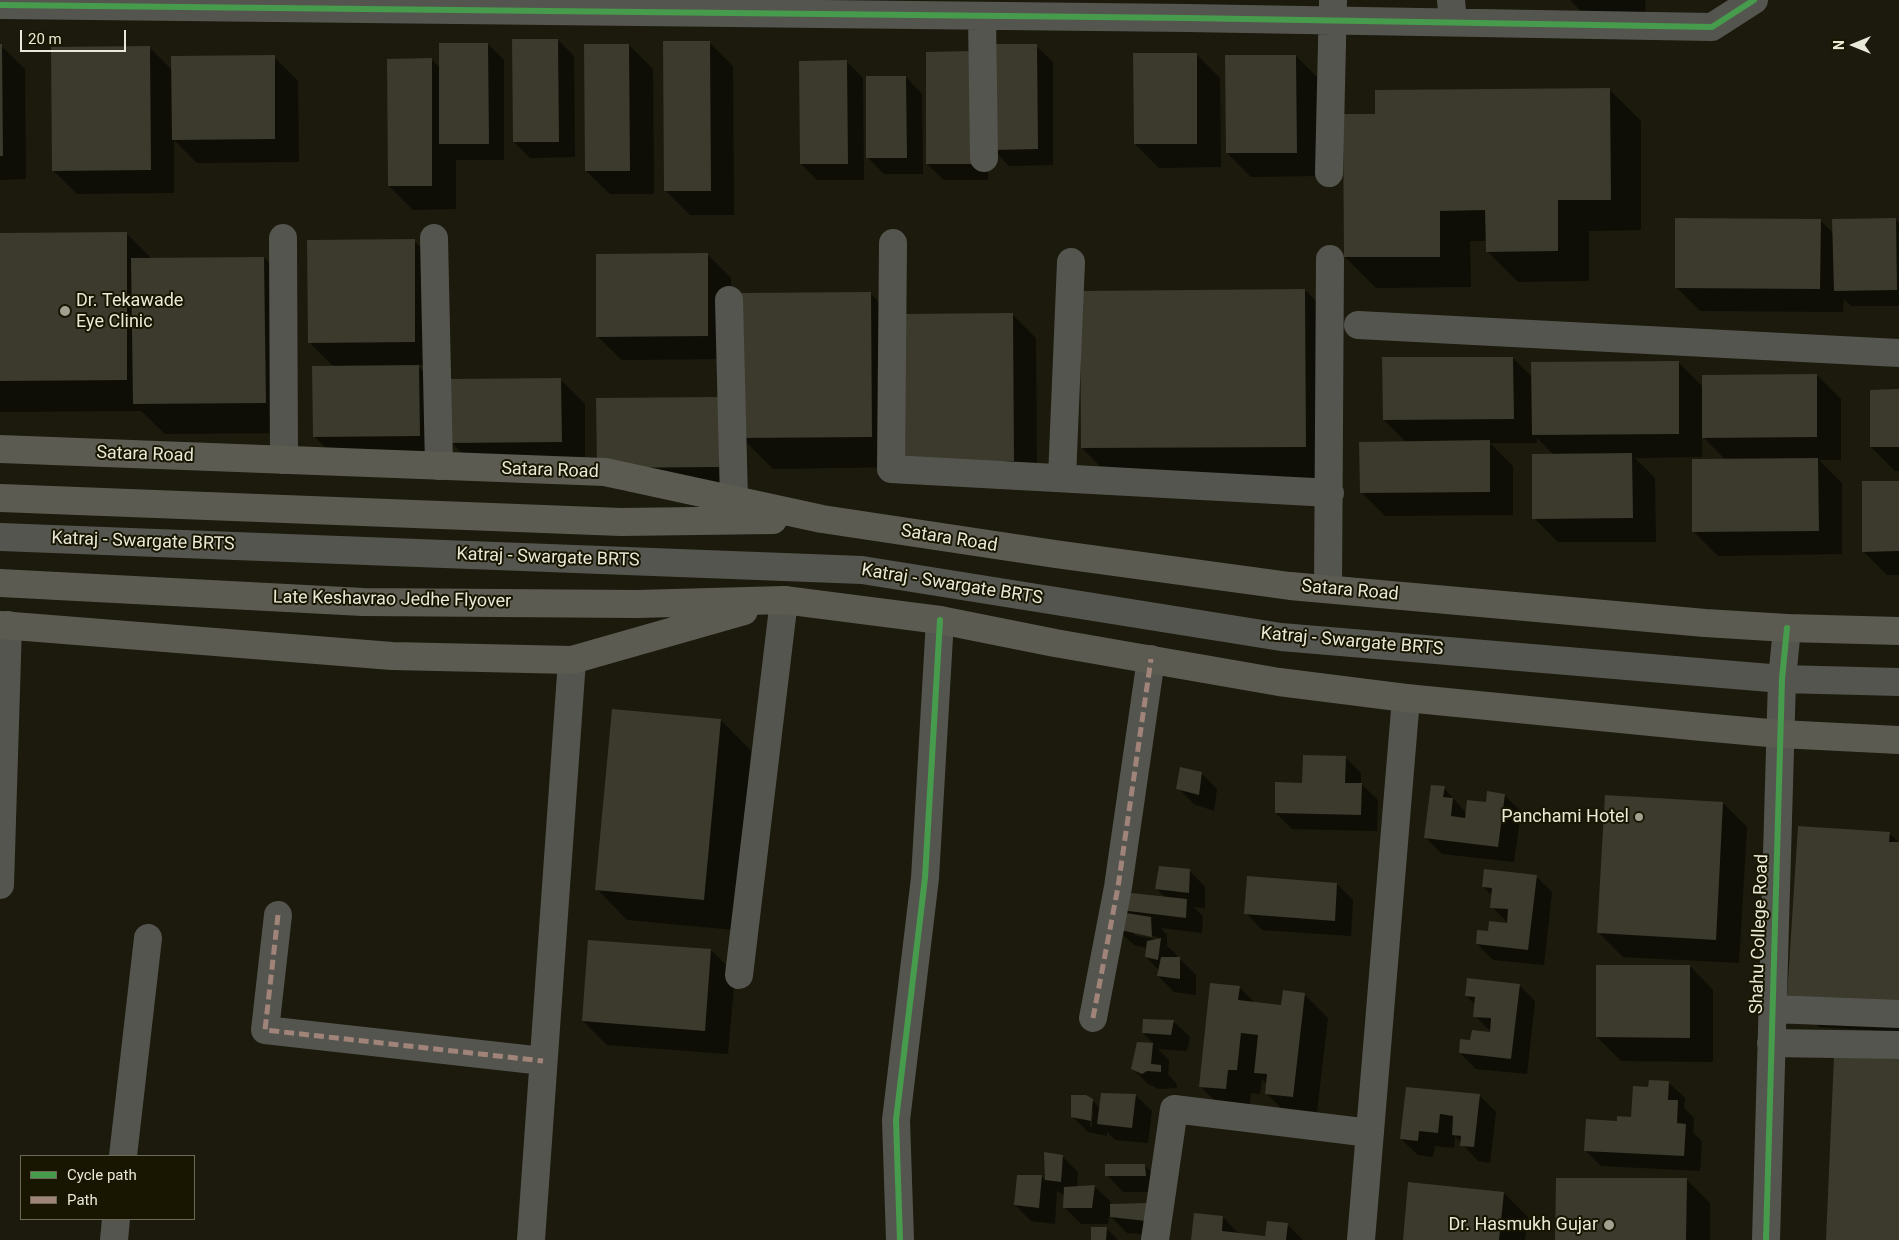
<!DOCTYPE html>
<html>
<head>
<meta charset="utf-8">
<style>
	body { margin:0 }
	#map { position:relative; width:1899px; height:1240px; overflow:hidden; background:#1b1a0c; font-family:Roboto,sans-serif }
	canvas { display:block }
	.legend { position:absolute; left:20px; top:1155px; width:175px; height:65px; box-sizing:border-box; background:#181600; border:1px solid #6c6a57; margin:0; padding:6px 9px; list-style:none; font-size:15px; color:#e9e9d9 }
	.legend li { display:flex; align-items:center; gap:10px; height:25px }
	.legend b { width:25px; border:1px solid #6c6a57 }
	.north { position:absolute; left:1829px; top:20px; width:50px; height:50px; -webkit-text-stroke:4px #181600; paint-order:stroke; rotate:270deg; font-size:14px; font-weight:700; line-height:20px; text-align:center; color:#e9e9d9 }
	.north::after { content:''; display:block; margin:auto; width:18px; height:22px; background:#e9e9d9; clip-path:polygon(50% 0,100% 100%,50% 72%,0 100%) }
	.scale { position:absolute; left:20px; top:30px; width:106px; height:22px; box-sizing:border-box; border:2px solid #e9e9d9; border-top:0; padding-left:6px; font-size:15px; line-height:18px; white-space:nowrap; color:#e9e9d9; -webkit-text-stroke:4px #181600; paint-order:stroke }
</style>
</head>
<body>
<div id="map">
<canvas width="1899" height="1240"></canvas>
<ul class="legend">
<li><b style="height:6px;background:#469c4c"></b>Cycle path</li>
<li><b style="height:6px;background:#a18479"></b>Path</li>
</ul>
<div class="north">N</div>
<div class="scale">20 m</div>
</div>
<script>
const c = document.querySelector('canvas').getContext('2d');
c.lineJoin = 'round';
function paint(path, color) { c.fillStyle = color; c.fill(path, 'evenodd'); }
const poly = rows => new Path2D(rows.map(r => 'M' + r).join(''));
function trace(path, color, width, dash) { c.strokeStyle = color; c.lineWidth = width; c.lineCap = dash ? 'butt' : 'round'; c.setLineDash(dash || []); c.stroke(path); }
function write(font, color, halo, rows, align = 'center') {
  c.font = font + ' Roboto,sans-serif'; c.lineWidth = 4; c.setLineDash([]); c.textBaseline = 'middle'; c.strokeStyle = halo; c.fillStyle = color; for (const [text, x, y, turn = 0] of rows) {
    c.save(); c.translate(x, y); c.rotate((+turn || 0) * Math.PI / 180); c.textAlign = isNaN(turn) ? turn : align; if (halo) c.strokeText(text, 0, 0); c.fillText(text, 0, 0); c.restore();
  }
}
const shadow = poly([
	[1570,0,1645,0,1646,16,1587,17],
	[558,40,574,56,575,157,530,158,514,142],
	[709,42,733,66,734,215,690,215,666,191],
	[488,44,504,60,504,160,456,160,456,209,413,210,389,186,431,59,440,68],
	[0,45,25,69,26,179,0,180],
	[629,45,653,69,654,194,610,194,586,171],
	[1036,46,1053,62,1053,165,1009,166,993,149],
	[150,48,173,71,274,57,298,81,299,162,197,163,174,140,174,193,77,194,53,170],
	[1196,54,1220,78,1221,167,1159,168,1135,144],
	[1296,56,1320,80,1320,176,1251,177,1227,153],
	[847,62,863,78,864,180,817,180,801,164],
	[987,68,988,180,944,180,927,164],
	[906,77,922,94,923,174,884,174,868,158],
	[1610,90,1641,121,1641,230,1589,231,1589,281,1518,282,1487,251,1487,241,1470,241,1471,287,1376,288,1345,257,1377,115],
	[1895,219,1899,223,1899,306,1851,306,1844,299,1843,312,1700,311,1676,287,1820,220,1834,234],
	[126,233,152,259,264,258,295,289,296,433,165,434,141,411,0,412,0,234],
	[414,241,438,264,439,365,417,365,442,390,443,459,338,460,314,436,334,367,309,342],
	[707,254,731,278,732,359,622,360,598,337],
	[1305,290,1336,321,1337,477,1113,479,1082,448],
	[870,293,901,324,902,467,773,469,742,438,743,491,622,491,598,467,718,398],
	[1012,314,1036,338,1037,484,929,485,905,461],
	[1513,358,1533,378,1678,362,1703,387,1817,375,1841,399,1841,460,1819,460,1842,483,1842,554,1718,556,1694,532,1726,460,1702,436,1702,457,1635,458,1655,478,1656,542,1558,542,1534,518,1554,455,1537,438,1537,443,1490,443,1513,466,1513,515,1385,516,1361,492,1406,442,1384,420],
	[561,380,585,404,585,465,475,466,451,442],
	[1899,391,1899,471,1895,471,1871,447],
	[1899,482,1899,575,1887,575,1863,551],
	[721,720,751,751,735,930,627,920,597,889],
	[1345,757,1361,773,1361,784,1378,800,1377,831,1292,829,1276,813,1303,784],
	[1201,773,1217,789,1214,811,1194,804,1178,788],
	[1444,788,1466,813,1504,795,1521,811,1514,862,1442,854,1425,837],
	[1723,803,1747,827,1739,963,1623,957,1599,933],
	[1889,833,1899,843,1899,1032,1819,1027,1789,996],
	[1189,870,1205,887,1205,908,1193,907,1203,916,1202,933,1161,928,1167,935,1167,946,1177,955,1176,959,1180,959,1196,975,1196,995,1174,992,1158,976,1159,970,1146,957,1147,948,1134,945,1117,929,1121,909,1166,898,1156,888],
	[1134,932,1158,937,1158,940,1134,935],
	[1536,876,1552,892,1544,965,1493,960,1477,944,1489,933,1509,924,1492,907,1493,896,1483,887],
	[1337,884,1353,900,1351,936,1262,930,1246,913],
	[711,950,735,974,728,1054,607,1045,583,1021],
	[1690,966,1713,990,1713,1062,1621,1061,1597,1037],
	[1519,985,1535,1001,1527,1074,1476,1069,1460,1053,1492,1033,1475,1016,1476,1005,1466,996],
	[1239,987,1256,1004,1282,1007,1304,994,1328,1018,1316,1120,1290,1117,1266,1093,1267,1084,1262,1079,1260,1094,1251,1093,1249,1113,1224,1110,1200,1086],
	[1173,1021,1190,1037,1187,1051,1158,1049,1169,1060,1168,1074,1176,1083,1177,1088,1159,1089,1148,1084,1132,1068,1138,1044,1154,1044,1143,1033],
	[1668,1082,1685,1098,1684,1108,1694,1118,1693,1133,1702,1141,1700,1171,1601,1166,1585,1150,1619,1122,1632,1118,1650,1088],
	[1407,1088,1480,1096,1496,1112,1490,1163,1478,1161,1455,1136,1454,1148,1435,1146,1433,1157,1418,1155,1401,1139],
	[1135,1095,1152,1111,1148,1143,1115,1140,1107,1132,1107,1136,1088,1132,1072,1116,1092,1100,1101,1109],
	[1091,1111,1093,1111,1092,1127,1090,1127],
	[1045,1153,1062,1156,1078,1172,1077,1187,1094,1186,1111,1202,1110,1205,1145,1204,1162,1220,1162,1236,1127,1233,1109,1215,1108,1224,1081,1224,1065,1208,1065,1196,1057,1191,1055,1224,1031,1221,1015,1205,1041,1176,1046,1181],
	[1144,1165,1160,1181,1161,1192,1123,1192,1107,1175],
	[1686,1179,1710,1203,1710,1240,1557,1240],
	[1504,1193,1528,1217,1525,1240,1404,1240],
	[1223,1217,1239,1234,1266,1237,1288,1225,1303,1240,1192,1240],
	[1106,1228,1118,1240,1092,1240]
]);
const building = poly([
	[512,39,558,39,559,142,513,142],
	[663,41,710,41,711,191,664,191],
	[439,43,488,43,489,144,439,144],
	[0,44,2,44,3,156,0,156],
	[584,44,629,44,630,171,585,171],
	[991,44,1037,44,1038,149,992,150],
	[150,46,151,170,52,171,51,47],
	[971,51,972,164,926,164,926,52],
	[1133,53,1197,53,1197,144,1134,144],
	[275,55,275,139,172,140,171,56],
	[1225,55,1296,55,1297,153,1226,153],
	[432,58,432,186,388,186,387,59],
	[847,60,848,164,800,164,799,61],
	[866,76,906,76,907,158,866,158],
	[1610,88,1611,200,1558,200,1558,251,1486,252,1485,210,1440,211,1440,257,1344,257,1343,114,1375,114,1375,90],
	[1675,218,1821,219,1820,289,1675,288],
	[1896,218,1897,290,1834,291,1832,219],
	[127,232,127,380,0,381,0,233],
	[415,239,415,342,308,343,307,240],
	[708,253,708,336,596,337,596,254],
	[264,257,266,403,133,404,131,258],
	[1305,289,1306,447,1081,448,1080,291],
	[871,292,872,437,741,438,739,293],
	[1013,313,1014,461,904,462,903,314],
	[1382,357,1513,357,1514,419,1383,420],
	[1679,361,1679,434,1532,435,1531,362],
	[419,365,420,436,313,437,312,366],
	[1817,374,1817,437,1702,438,1702,375],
	[561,378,562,442,450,443,449,379],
	[1899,389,1899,447,1870,447,1870,390],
	[719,397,719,467,597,468,596,398],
	[1490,440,1490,492,1360,493,1359,442],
	[1632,453,1633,518,1532,519,1532,454],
	[1818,458,1819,531,1692,532,1692,459],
	[1862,481,1899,481,1899,551,1862,552],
	[612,709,721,719,704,900,595,890],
	[1303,755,1346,756,1345,783,1362,783,1361,815,1275,813,1275,782,1302,783],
	[1180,767,1202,772,1199,795,1176,789],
	[1431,785,1445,786,1443,797,1453,798,1451,816,1465,818,1467,800,1486,802,1487,791,1505,794,1498,847,1424,838],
	[1605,795,1723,802,1716,940,1597,933],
	[1798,826,1890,832,1889,842,1899,842,1899,1004,1787,997],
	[1159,866,1190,869,1189,893,1155,889],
	[1484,869,1537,875,1528,950,1476,944,1477,930,1488,931,1489,921,1507,923,1508,909,1490,908,1492,888,1482,887],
	[1247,876,1337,883,1335,921,1244,914],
	[1122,892,1187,899,1186,918,1120,910],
	[1120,912,1151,917,1152,937,1116,929],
	[1161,938,1158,960,1145,957,1147,941],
	[588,940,711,949,705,1031,582,1021],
	[1161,957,1180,957,1180,979,1157,976],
	[1596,965,1690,965,1690,1038,1596,1037],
	[1467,978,1520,984,1511,1059,1459,1053,1460,1039,1470,1040,1472,1030,1490,1032,1491,1018,1473,1017,1475,997,1465,996],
	[1210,983,1240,986,1238,1000,1281,1005,1283,990,1305,993,1293,1097,1265,1094,1267,1074,1254,1073,1258,1035,1241,1033,1237,1070,1228,1070,1226,1089,1199,1087],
	[1143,1019,1174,1020,1171,1035,1142,1033],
	[1137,1042,1153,1043,1151,1064,1161,1065,1161,1072,1147,1071,1142,1074,1131,1069],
	[1834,1056,1899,1059,1899,1240,1826,1240],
	[1649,1080,1669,1081,1668,1100,1678,1100,1677,1123,1686,1124,1684,1156,1584,1151,1586,1119,1617,1121,1617,1116,1631,1117,1633,1086,1648,1087],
	[1406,1087,1480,1094,1474,1147,1460,1146,1461,1136,1452,1135,1453,1116,1440,1114,1438,1133,1419,1131,1418,1141,1400,1139],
	[1101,1093,1136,1094,1132,1128,1097,1124],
	[1071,1095,1086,1095,1093,1099,1091,1121,1071,1117],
	[1044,1152,1063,1155,1061,1182,1045,1180],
	[1105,1164,1145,1164,1146,1176,1105,1176],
	[1017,1175,1042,1175,1039,1208,1014,1205],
	[1556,1178,1687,1178,1686,1240,1555,1240],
	[1408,1182,1504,1192,1499,1240,1403,1240],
	[1095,1185,1092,1208,1063,1208,1064,1187],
	[1146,1203,1146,1221,1110,1217,1110,1204],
	[1194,1213,1223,1216,1222,1231,1265,1236,1267,1221,1288,1223,1286,1240,1191,1240],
	[1091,1227,1107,1227,1106,1240,1091,1240]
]);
const minor = poly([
	[1451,0,1453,22],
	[0,5,1187,18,1712,27,1754,0],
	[982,16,984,158],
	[1329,173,1333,0],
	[283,238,284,460],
	[434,238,439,466],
	[893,243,891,469,1330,493],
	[729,300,734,500],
	[1358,325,1899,353],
	[1062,478,1071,262],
	[0,537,862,570,1281,637,1782,679,1899,682],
	[1328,589,1330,259],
	[0,885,8,625],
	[278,915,265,1030,543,1061],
	[739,975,784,600],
	[1773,1009,1899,1014],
	[1093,1018,1118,887,1151,659],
	[1771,1043,1899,1045],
	[123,1156,148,938],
	[114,1240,116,1219],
	[531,1240,572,660],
	[900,1240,896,1120,925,878,940,620],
	[1155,1240,1174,1109,1370,1133],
	[1361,1240,1406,698],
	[1766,1240,1782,679,1787,628]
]);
const highway = poly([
	[0,449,605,472,822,519,1055,554,1290,586,1705,623,1787,628,1899,631],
	[0,498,621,522,773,520],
	[0,583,363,602,637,604,784,600,940,620,1055,643,1279,682,1406,698,1702,727,1780,734,1899,740],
	[0,625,392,656,572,660,744,611]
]);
const quiet = poly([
	[278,915,265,1030,543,1061],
	[1093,1018,1118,887,1151,659]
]);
const cycleway = poly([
	[0,5,1187,18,1712,27,1754,0],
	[900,1240,896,1120,925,878,940,620],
	[1766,1240,1782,679,1787,628]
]);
const markers = [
	[65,311,6,"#a1a191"],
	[1639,817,5,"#a1a191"],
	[1609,1225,6,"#a1a191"]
];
const poiNames = [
	["Dr. Tekawade",76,301,"left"],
	["Eye Clinic",76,322,"left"],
	["Panchami Hotel",1629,817],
	["Dr. Hasmukh Gujar",1598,1225]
];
const streetNames = [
	["Satara Road",145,455,2],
	["Satara Road",550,471,2],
	["Satara Road",949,539,9],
	["Katraj - Swargate BRTS",143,542,2],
	["Katraj - Swargate BRTS",548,558,2],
	["Katraj - Swargate BRTS",952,585,9],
	["Satara Road",1350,591,5],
	["Late Keshavrao Jedhe Flyover",392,600,1],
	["Katraj - Swargate BRTS",1352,642,5],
	["Shahu College Road",1760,934,-88]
];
paint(shadow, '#0007');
paint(building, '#3b3a2c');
trace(minor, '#55554f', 28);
trace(highway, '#5c5b52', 28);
trace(quiet, '#a18479', 5, [10, 5]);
trace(cycleway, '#469c4c', 6);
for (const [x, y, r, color] of markers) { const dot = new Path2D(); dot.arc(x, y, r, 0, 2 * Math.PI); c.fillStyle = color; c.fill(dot); trace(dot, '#181600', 2); }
write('18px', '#e9e9d9', '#181600', poiNames, 'right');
write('18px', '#e9e9d9', '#181600', streetNames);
</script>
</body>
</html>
